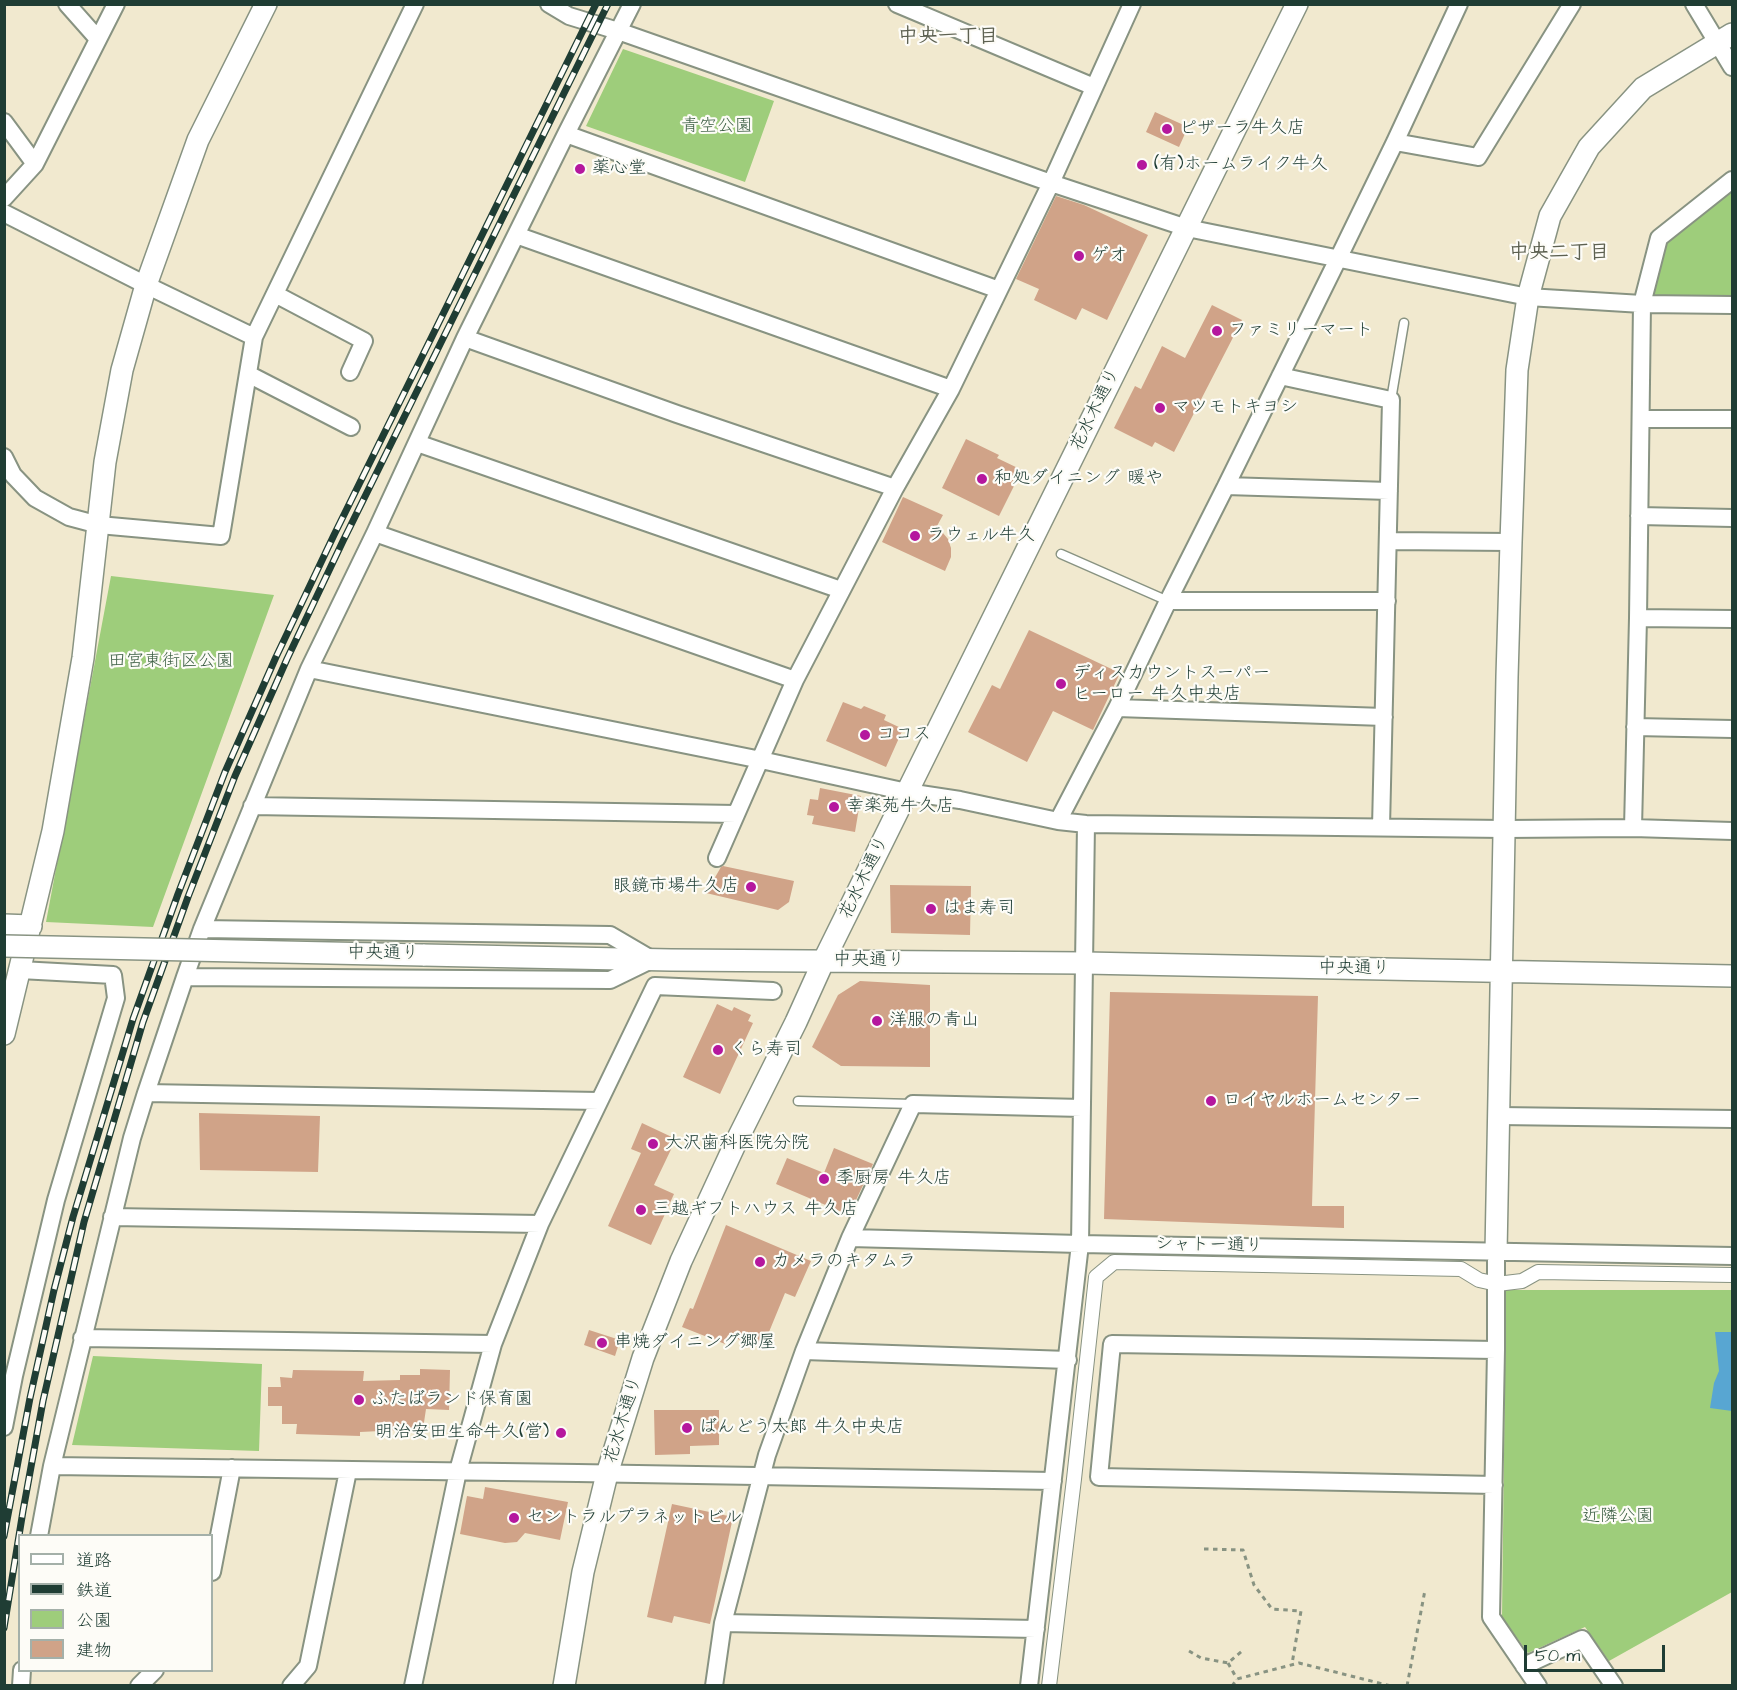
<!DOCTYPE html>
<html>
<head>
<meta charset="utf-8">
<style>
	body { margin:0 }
	#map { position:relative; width:1737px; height:1690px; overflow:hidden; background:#f1e9cf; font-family:"Architects Daughter","Klee One",sans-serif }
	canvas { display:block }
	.frame { position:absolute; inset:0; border:6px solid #1f3d34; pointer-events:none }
	.legend { position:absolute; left:18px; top:1534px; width:195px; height:138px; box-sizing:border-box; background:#fdfcf7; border:2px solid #a4b0a9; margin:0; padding:8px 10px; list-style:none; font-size:18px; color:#1f3d34 }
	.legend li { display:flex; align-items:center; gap:12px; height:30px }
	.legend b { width:30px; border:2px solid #a4b0a9 }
	.scale { position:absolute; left:1524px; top:1645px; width:141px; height:27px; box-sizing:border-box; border:3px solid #1f3d34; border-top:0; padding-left:8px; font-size:18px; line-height:21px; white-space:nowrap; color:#1f3d34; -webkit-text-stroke:4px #fdfcf7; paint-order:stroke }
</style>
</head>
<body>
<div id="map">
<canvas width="1737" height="1690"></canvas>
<div class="frame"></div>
<ul class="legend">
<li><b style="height:8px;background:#fff"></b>道路</li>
<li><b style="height:8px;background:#1f3d34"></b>鉄道</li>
<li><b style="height:16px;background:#9ecd7b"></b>公園</li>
<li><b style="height:16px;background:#d0a388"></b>建物</li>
</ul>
<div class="scale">50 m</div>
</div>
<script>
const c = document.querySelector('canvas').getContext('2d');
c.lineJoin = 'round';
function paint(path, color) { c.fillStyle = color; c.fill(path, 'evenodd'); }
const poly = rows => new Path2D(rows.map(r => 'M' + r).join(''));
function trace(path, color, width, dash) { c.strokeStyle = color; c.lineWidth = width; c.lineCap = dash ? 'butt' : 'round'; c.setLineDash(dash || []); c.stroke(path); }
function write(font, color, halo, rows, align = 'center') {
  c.font = font + ' "Architects Daughter","Klee One",sans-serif'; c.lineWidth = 4.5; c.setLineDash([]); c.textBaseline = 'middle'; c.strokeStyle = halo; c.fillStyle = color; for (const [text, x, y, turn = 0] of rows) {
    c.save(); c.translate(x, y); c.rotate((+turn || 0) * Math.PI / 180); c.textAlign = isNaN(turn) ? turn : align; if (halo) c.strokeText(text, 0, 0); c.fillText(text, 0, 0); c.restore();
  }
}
const green = poly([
	[623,49,774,101,745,182,586,126],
	[1732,180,1732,305,1643,304,1659,238],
	[111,576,274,595,153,927,46,922],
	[1506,1290,1732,1290,1732,1592,1609,1661,1585,1627,1528,1653,1502,1617],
	[93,1356,262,1364,259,1451,72,1445]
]);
const water = poly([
	[1715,1332,1732,1332,1732,1411,1710,1408,1714,1383,1719,1371]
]);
const building = poly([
	[1155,112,1188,127,1179,147,1146,132],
	[1056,196,1084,205,1148,235,1107,320,1082,308,1076,320,1034,300,1039,289,1016,279],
	[1212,305,1242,320,1174,452,1155,442,1152,447,1114,428,1135,386,1141,389,1162,346,1185,358],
	[966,439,999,455,997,458,1022,470,999,516,942,488],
	[903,497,943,515,937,526,948,539,951,548,951,557,945,571,882,542],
	[1029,630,1120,673,1093,730,1053,711,1027,762,968,732,992,685,1000,689],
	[843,702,861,709,864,706,886,715,884,720,903,729,886,767,826,741],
	[820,788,861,796,855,832,812,824,814,816,807,815,810,799,818,800],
	[723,866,794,881,789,902,778,910,706,893,721,867],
	[890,885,971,886,970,935,891,933],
	[860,981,930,985,930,1067,841,1066,812,1047,838,995],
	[1110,992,1318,996,1312,1206,1344,1206,1344,1228,1104,1219],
	[717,1004,732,1011,734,1007,751,1015,748,1021,753,1023,720,1094,683,1077],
	[199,1113,320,1116,318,1172,200,1170],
	[642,1123,676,1139,654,1185,674,1194,651,1245,608,1226,641,1153,631,1149],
	[834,1148,873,1164,849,1215,776,1184,787,1158,824,1173],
	[726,1225,811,1261,795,1297,785,1293,762,1349,728,1335,725,1344,682,1327,690,1308,693,1309],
	[589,1330,620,1340,615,1356,584,1345],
	[420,1369,450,1370,449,1410,426,1409,423,1429,360,1432,360,1436,296,1434,297,1424,282,1424,282,1406,268,1406,268,1387,281,1387,280,1377,292,1378,293,1370,364,1371,363,1381,400,1380,400,1375,420,1375],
	[654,1410,719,1410,719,1445,690,1446,690,1454,655,1455],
	[485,1487,568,1502,560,1540,525,1533,517,1542,505,1543,460,1534,467,1496,483,1499],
	[672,1504,733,1517,710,1624,674,1616,672,1623,647,1617]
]);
const path = poly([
	[1204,1549,1243,1550,1254,1585,1272,1609,1301,1611,1292,1664],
	[1189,1651,1201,1658,1228,1663,1242,1651],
	[1228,1663,1237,1679],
	[1232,1686,1237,1679,1299,1663,1391,1686],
	[1407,1686,1425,1590]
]);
const service = poly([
	[1391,400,1404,323],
	[1061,554,1168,601],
	[798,1101,913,1104]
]);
const pedestrian = poly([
	[1049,1686,1074,1479,1096,1277,1114,1262,1461,1269,1479,1280,1497,1284,1522,1281,1538,1272,1732,1275]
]);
const minor = poly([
	[67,4,98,39],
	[549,4,569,16,618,31,1051,183,1187,228,1528,297,1642,304,1732,305],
	[897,4,1094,87],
	[1694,4,1732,67],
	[4,122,35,164],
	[566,134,999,290],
	[1395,142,1478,157,1572,4],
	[4,198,35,164,116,4],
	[4,213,146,285,254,337],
	[516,235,951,389],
	[275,294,364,341,350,372],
	[465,338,677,414,895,488],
	[248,374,351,427],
	[1280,376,1391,400,1381,827],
	[1641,419,1732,419],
	[417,443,841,590],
	[4,457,13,475,35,498,69,517,99,525,221,536,254,337,415,4],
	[1226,486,1389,491],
	[1639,516,1732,518],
	[375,533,795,680],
	[1388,541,1511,542],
	[1168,601,1387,601],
	[1638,618,1732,619],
	[309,669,761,760,907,792,960,800,1058,821,1086,824,1504,829,1633,828,1732,831],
	[1117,708,1384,717],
	[1635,727,1732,729],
	[252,806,736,814],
	[1058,821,1117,708,1168,601,1226,486,1338,259,1395,142,1459,4],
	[1633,828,1638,618,1642,304,1659,238,1732,180],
	[717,858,795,680,895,488,951,389,1051,183,1132,4],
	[202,929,610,935,651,959],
	[185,977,610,980,651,960],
	[146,1093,599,1101],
	[1499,1116,1732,1119],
	[112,1217,540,1224],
	[850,1238,1080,1244,1732,1256],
	[1496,1252,1496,1350,1491,1617,1538,1686],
	[82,1338,493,1344],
	[804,1351,1068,1360],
	[4,1427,14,1376,56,1200,116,998,113,975,20,970],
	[52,1466,578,1473,1053,1481],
	[1494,1485,1099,1477,1112,1344,1496,1350],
	[39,1536,52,1466,132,1138,146,1093,185,977,202,929,309,669,375,533,465,338,566,134,632,4],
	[212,1572,232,1468],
	[723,1623,1036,1629],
	[1524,1666,1582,1639,1614,1686],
	[21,1686,22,1670],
	[139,1686,155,1670],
	[291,1686,308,1666,348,1471],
	[413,1686,458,1471,493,1344,540,1224,655,986,773,991],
	[714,1686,723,1623,767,1455,804,1351,850,1238,913,1104,1082,1108],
	[1029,1686,1080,1244,1086,824]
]);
const tertiary = poly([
	[4,925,31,926],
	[423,955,671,960,1085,963,1732,976],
	[4,1034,53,831,83,658,105,462,122,370,146,285,198,140,266,4],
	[1496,1252,1507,677,1511,542,1517,370,1528,297,1550,216,1589,147,1643,88,1732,34],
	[564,1686,583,1572,607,1474,643,1358,681,1261,737,1140,796,1022,824,960,1297,4]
]);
const rail = poly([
	[4,1536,30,1398,54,1290,73,1217,133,1019,178,894,225,772,276,657,334,535,596,4],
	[4,1628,23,1511,43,1401,84,1222,143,1022,188,897,235,776,287,659,343,541,608,4]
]);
const tertiaryBridge = poly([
	[4,946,423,955]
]);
const markers = [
	[1167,129,6,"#b5179e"],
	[1142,165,6,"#b5179e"],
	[580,169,6,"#b5179e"],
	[1079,256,6,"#b5179e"],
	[1217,331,6,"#b5179e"],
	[1160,408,6,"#b5179e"],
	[982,479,6,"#b5179e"],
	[915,536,6,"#b5179e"],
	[1061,684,6,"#b5179e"],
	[865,735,6,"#b5179e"],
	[834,807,6,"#b5179e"],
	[751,887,6,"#b5179e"],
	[931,909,6,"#b5179e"],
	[877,1021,6,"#b5179e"],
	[718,1050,6,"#b5179e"],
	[1211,1101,6,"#b5179e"],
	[653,1144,6,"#b5179e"],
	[824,1179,6,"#b5179e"],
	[641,1210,6,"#b5179e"],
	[760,1262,6,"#b5179e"],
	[602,1343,6,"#b5179e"],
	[359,1400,6,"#b5179e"],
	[687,1428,6,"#b5179e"],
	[561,1433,6,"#b5179e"],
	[514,1518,6,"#b5179e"]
];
const parkNames = [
	["青空公園",717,127],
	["田宮東街区公園",171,662],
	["近隣公園",1618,1517]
];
const poiNames = [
	["ピザーラ牛久店",1179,129],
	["(有)ホームライク牛久",1154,165],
	["薬心堂",592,169],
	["ゲオ",1091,256],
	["ファミリーマート",1229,331],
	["マツモトキヨシ",1172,408],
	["和処ダイニング 暖や",994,479],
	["ラウェル牛久",927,536],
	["ディスカウントスーパー",1073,674],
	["ヒーロー 牛久中央店",1073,695],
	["ココス",877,735],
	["幸楽苑牛久店",846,807],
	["眼鏡市場牛久店",739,887,"right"],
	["はま寿司",943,909],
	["洋服の青山",889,1021],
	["くら寿司",730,1050],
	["ロイヤルホームセンター",1223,1101],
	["大沢歯科医院分院",665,1144],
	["季厨房 牛久店",836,1179],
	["三越ギフトハウス 牛久店",653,1210],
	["カメラのキタムラ",772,1262],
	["串焼ダイニング郷屋",614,1343],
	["ふたばランド保育園",371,1400],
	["ばんどう太郎 牛久中央店",699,1428],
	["明治安田生命牛久(営)",549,1433,"right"],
	["セントラルプラネットビル",526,1518]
];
const streetNames = [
	["花水木通り",1096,410,-64],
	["花水木通り",865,878,-64],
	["中央通り",383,954,1],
	["中央通り",869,961,1],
	["中央通り",1354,969,1],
	["シャトー通り",1209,1246,1],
	["花水木通り",624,1420,-73]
];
const neighbourhoodNames = [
	["中央一丁目",948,38],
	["中央二丁目",1559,254]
];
paint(green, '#9ecd7b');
paint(water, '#58a6d2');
paint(building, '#d0a388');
trace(service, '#889382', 11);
trace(pedestrian, '#889382', 16);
trace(minor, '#889382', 20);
trace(tertiary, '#889382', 24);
trace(path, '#889382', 3, [4.5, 4.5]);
trace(service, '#fff', 8);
trace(pedestrian, '#fff', 14);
trace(minor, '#fff', 16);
trace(tertiary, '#fff', 21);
trace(rail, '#1f3d34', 7);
trace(rail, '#fdfcf7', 4.5, [14]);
trace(tertiaryBridge, '#889382', 24, []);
trace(tertiaryBridge, '#fff', 21);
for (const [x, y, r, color] of markers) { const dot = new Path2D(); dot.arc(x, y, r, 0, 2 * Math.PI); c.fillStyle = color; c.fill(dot); trace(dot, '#fdfcf7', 2); }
write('18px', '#3f6146', '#fdfcf7', parkNames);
write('18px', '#1f3d34', '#fdfcf7', poiNames, 'left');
write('18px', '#1f3d34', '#fdfcf7', streetNames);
write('bold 20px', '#5d6151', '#fdfcf7', neighbourhoodNames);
</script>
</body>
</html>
